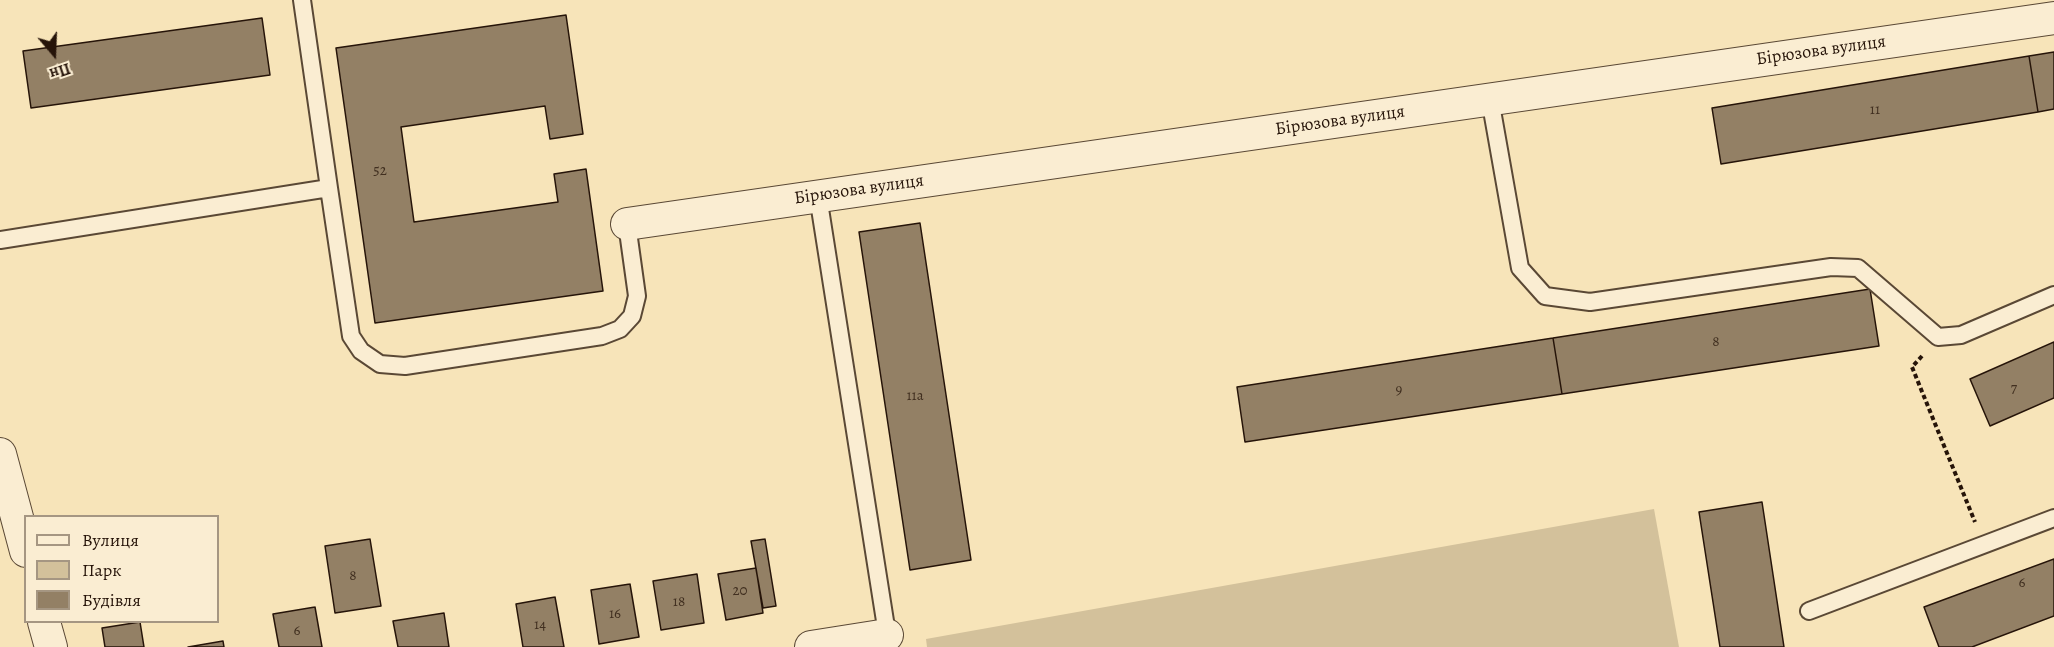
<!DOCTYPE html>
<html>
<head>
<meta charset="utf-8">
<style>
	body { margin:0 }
	#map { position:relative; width:2054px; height:647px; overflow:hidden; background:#f7e4b9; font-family:Alegreya,serif }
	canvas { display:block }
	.legend { position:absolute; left:24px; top:515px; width:195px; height:108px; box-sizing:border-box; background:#faedd2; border:2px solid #a59682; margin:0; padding:8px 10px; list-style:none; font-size:18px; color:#261409 }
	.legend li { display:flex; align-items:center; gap:12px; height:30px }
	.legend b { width:30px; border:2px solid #a59682 }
	.north { position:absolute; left:24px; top:24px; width:60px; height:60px; -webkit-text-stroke:4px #faedd2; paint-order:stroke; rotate:161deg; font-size:16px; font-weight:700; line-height:24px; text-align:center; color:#261409 }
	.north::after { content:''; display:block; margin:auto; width:21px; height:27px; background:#261409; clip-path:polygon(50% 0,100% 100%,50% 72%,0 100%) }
</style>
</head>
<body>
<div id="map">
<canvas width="2054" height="647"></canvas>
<ul class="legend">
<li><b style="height:8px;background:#faedd2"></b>Вулиця</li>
<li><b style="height:16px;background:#d3c19b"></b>Парк</li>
<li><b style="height:16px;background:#938065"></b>Будівля</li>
</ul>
<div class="north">Пн</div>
</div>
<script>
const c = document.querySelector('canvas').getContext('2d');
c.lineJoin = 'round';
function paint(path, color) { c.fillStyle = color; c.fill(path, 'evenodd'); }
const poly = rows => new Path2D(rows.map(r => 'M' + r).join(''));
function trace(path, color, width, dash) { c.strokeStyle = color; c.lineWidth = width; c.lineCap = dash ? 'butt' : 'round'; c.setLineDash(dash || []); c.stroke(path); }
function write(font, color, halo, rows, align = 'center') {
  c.font = font + ' Alegreya,serif'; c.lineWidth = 5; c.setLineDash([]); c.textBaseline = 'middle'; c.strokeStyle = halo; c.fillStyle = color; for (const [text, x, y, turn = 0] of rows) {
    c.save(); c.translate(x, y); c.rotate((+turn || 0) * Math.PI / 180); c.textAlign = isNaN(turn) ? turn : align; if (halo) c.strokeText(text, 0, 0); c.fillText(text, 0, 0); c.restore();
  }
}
const green = poly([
	[1654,509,1679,647,927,647,926,639]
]);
const building = poly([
	[566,15,583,134,550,139,545,106,401,127,414,222,558,202,554,174,586,169,603,291,375,323,336,48,566,15],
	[262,18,270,75,31,108,23,51,262,18],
	[2054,52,2054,109,2038,112,2029,56,2054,52],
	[2029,56,2038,112,1721,164,1712,108,2029,56],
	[920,223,971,560,910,570,859,232,920,223],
	[1870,289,1879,346,1562,394,1553,338,1870,289],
	[1553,338,1562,394,1245,442,1237,387,1553,338],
	[2054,342,2054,398,1990,426,1970,379,2054,342],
	[1762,502,1784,647,1720,647,1699,512,1762,502],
	[370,539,381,606,335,613,325,546,370,539],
	[765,539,776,606,763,608,751,541,765,539],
	[2054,559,2054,616,1972,647,1939,647,1924,607,2054,559],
	[756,568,763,613,726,620,718,574,756,568],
	[697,574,704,623,661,630,653,581,697,574],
	[630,584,639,637,599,644,591,590,630,584],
	[555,597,564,647,523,647,516,604,555,597],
	[315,607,322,647,279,647,273,614,315,607],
	[444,613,449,647,398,647,393,621,444,613],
	[140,622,144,647,105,647,102,628,140,622],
	[223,641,224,647,188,647,223,641]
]);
const path = poly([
	[1922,356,1912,367,1975,522]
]);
const service = poly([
	[302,0,329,188],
	[1490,99,1520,268,1545,296,1590,302,1831,267,1858,268,1938,337,1961,335,2054,295],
	[818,196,888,640],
	[0,240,329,188,351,336,361,351,380,364,405,366,602,336,620,329,632,316,637,296,627,224],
	[1809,611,2054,518]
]);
const minor = poly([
	[627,224,2054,18],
	[0,454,26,551],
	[44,622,51,647],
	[811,647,887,635]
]);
const numberNames = [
	["11",1875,110],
	["52",380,171],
	["8",1716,342],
	["7",2014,389],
	["9",1399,390],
	["11а",915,396],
	["8",353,576],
	["6",2022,583],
	["20",740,591],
	["18",679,602],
	["16",615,614],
	["14",540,625],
	["6",297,631]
];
const streetNames = [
	["Бірюзова вулиця",1821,51,-8],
	["Бірюзова вулиця",1340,121,-8],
	["Бірюзова вулиця",859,190,-8]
];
paint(green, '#d3c19b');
paint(building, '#938065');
trace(building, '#261409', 1.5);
trace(service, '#5a4835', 20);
trace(minor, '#5a4835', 34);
trace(path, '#261409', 4, [4.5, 3]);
trace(service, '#faedd2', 16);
trace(minor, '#faedd2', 32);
write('15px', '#412f20', null, numberNames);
write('18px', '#261409', '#faedd2', streetNames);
</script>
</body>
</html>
